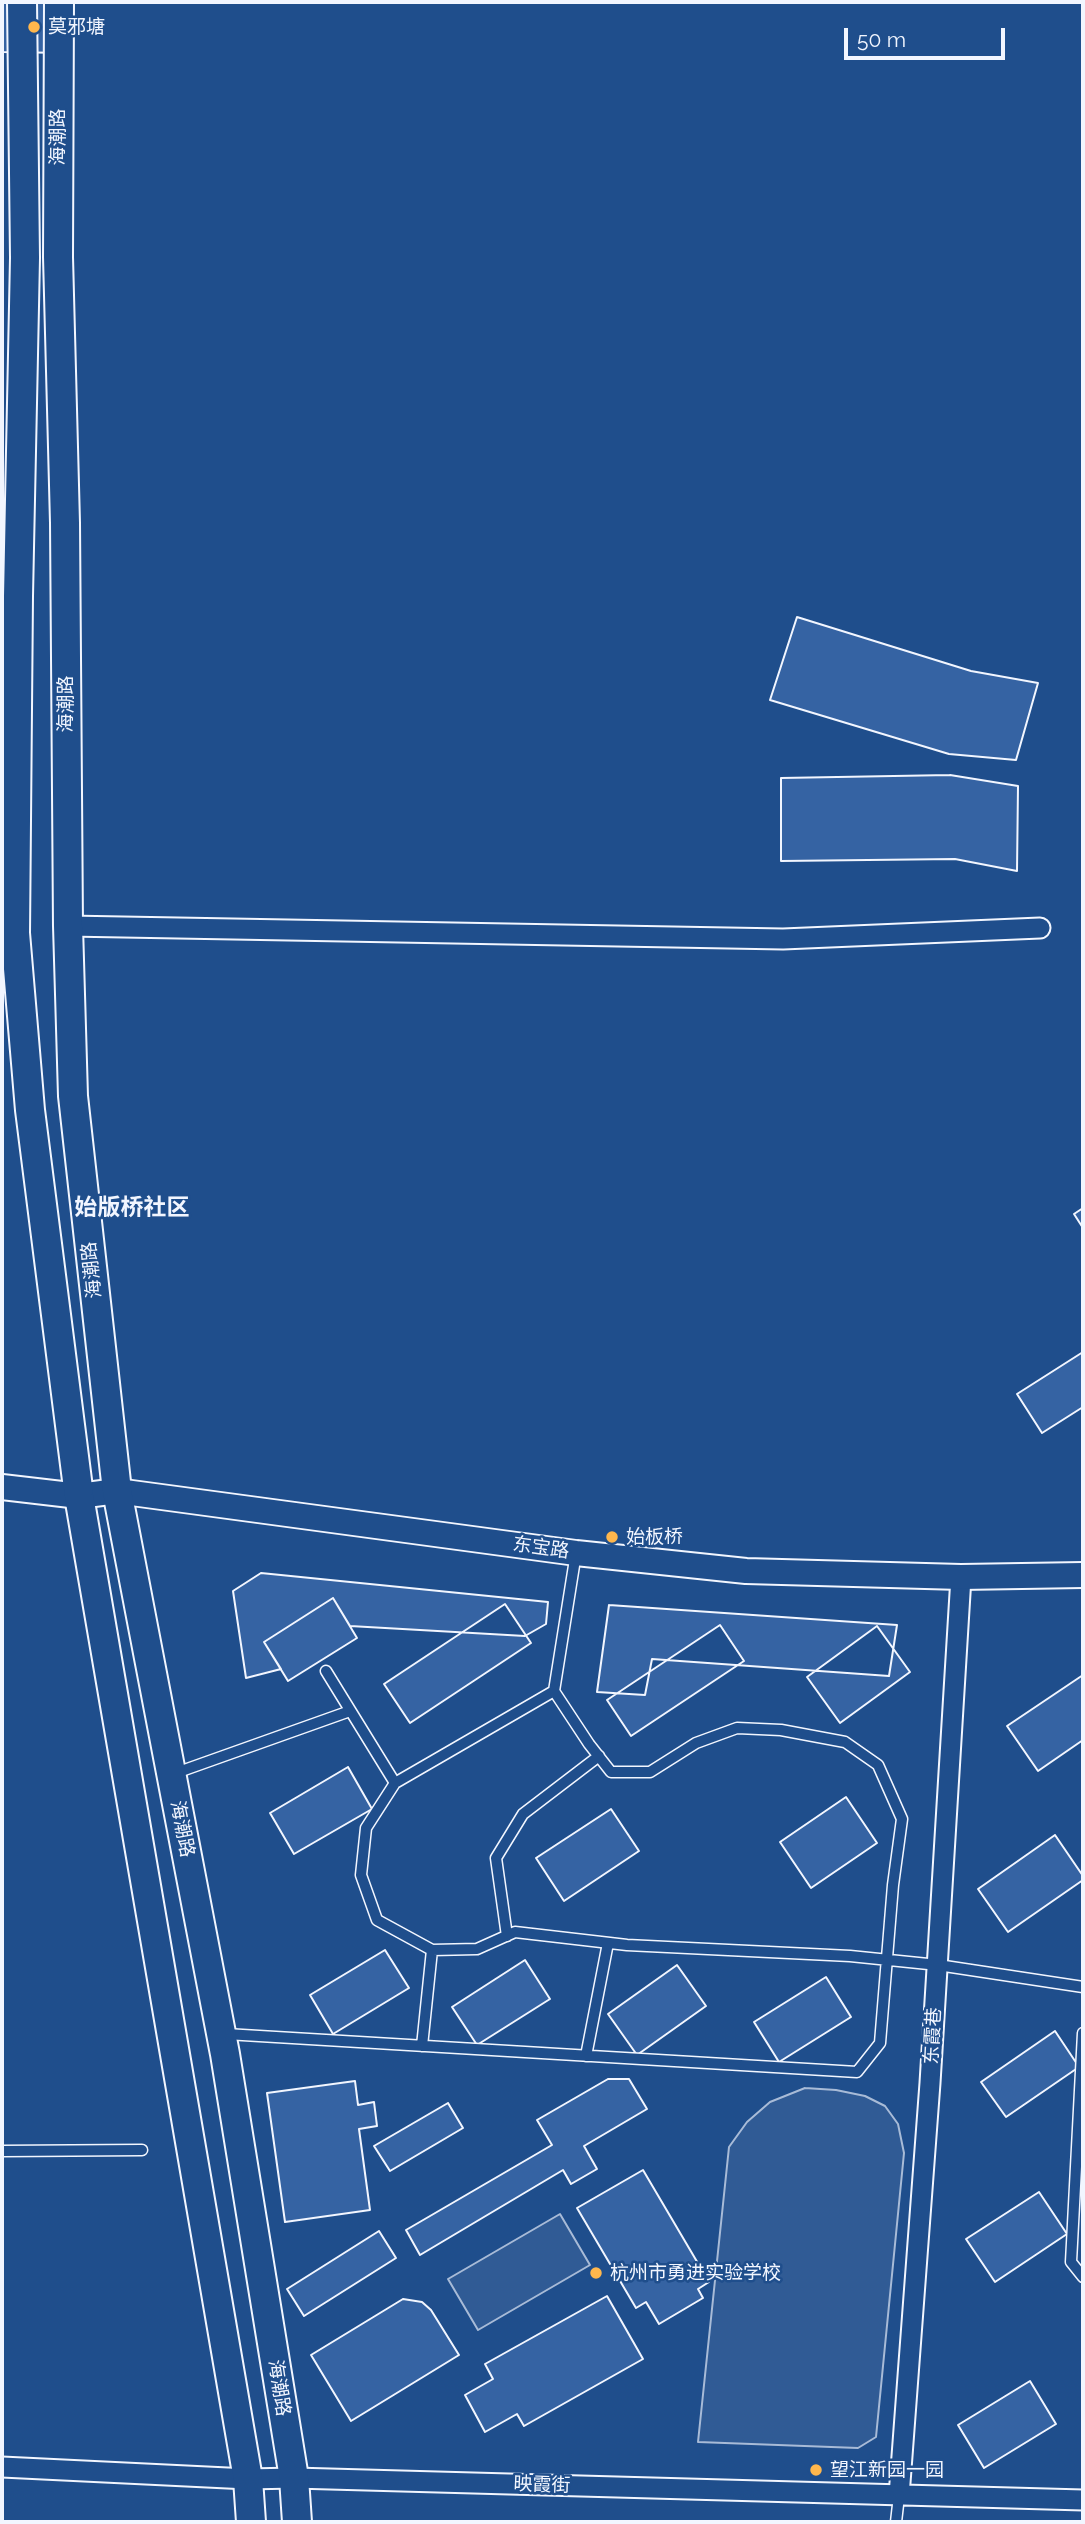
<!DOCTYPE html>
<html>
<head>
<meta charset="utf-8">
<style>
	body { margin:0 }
	#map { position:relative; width:1085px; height:2524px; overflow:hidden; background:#1f4e8c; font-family:Raleway,sans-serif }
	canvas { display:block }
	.frame { position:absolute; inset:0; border:4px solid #f2f6ff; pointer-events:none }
	.scale { position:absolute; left:844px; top:28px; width:161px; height:32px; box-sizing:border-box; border:4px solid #f2f6ff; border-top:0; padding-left:9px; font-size:21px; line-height:24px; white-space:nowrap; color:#f2f6ff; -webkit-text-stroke:5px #1f4e8c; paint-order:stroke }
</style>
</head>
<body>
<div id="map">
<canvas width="1085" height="2524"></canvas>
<div class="frame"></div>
<div class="scale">50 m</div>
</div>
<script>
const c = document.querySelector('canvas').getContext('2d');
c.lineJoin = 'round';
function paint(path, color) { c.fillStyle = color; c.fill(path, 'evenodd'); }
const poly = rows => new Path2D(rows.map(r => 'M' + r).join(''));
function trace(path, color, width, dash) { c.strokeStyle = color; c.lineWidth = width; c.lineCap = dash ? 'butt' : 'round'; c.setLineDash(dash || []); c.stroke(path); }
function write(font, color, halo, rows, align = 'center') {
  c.font = font + ' Raleway,"Noto Sans SC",sans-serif'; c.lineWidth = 5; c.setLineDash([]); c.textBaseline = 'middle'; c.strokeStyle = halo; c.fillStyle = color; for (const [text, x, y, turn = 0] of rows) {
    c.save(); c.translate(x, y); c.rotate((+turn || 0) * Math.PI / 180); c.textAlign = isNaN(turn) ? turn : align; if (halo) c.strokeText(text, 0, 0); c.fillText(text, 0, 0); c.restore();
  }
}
const built = poly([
	[805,2088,836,2090,865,2096,885,2106,898,2124,904,2153,876,2437,858,2448,698,2442,729,2147,747,2122,770,2102,805,2088],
	[560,2214,590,2265,478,2330,448,2279,560,2214]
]);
const building = poly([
	[2,2,66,2,67,53,2,52,2,2],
	[797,617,971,671,1038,683,1016,760,949,754,770,700,797,617],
	[950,775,1018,786,1017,871,955,859,781,861,781,778,950,775],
	[1083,1208,1083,1228,1074,1214,1083,1208],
	[1083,1352,1083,1407,1042,1433,1017,1394,1083,1352],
	[261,1573,548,1602,546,1624,525,1636,350,1626,333,1598,264,1642,281,1669,246,1678,233,1591,261,1573],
	[333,1598,357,1638,288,1681,264,1642,333,1598],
	[505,1604,531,1643,410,1723,384,1684,505,1604],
	[609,1605,897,1625,889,1676,652,1659,645,1695,597,1692,609,1605],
	[720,1625,744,1661,631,1736,607,1700,720,1625],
	[877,1626,910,1672,840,1723,807,1677,877,1626],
	[1083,1675,1083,1740,1038,1771,1007,1726,1083,1675],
	[348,1767,372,1809,294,1854,270,1813,348,1767],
	[846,1797,877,1843,811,1888,780,1842,846,1797],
	[611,1809,639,1851,564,1901,536,1858,611,1809],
	[1055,1835,1083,1876,1083,1880,1008,1932,978,1889,1055,1835],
	[385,1950,409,1988,333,2034,310,1995,385,1950],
	[525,1960,550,1999,477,2045,452,2007,525,1960],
	[677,1965,706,2006,637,2055,608,2014,677,1965],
	[826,1977,851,2017,779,2062,754,2022,826,1977],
	[1055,2031,1079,2067,1006,2117,981,2082,1055,2031],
	[608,2079,629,2079,647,2109,584,2146,597,2169,571,2184,563,2170,420,2255,406,2230,552,2145,537,2120,608,2079],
	[355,2081,358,2105,374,2102,377,2126,359,2129,370,2210,285,2222,267,2093,355,2081],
	[448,2103,463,2128,390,2171,374,2146,448,2103],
	[643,2170,709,2282,698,2289,703,2298,659,2324,646,2302,636,2308,577,2208,643,2170],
	[1039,2192,1067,2234,995,2282,966,2239,1039,2192],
	[379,2231,396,2258,304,2316,287,2289,379,2231],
	[607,2296,643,2359,524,2426,517,2414,485,2432,465,2395,493,2379,485,2364,607,2296],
	[403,2299,422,2302,431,2310,459,2355,351,2421,311,2355,403,2299],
	[1030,2381,1056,2424,984,2468,958,2425,1030,2381]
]);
const service = poly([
	[576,1553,554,1691,395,1783,366,1828,361,1875,377,1920,432,1950,477,1949,515,1932,627,1945,850,1956,938,1965,1083,1987],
	[326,1671,395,1783],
	[173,1774,350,1711],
	[507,1936,496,1858,523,1814,599,1756],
	[1083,2033,1071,2262,1083,2277],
	[226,2034,857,2072,880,2043,893,1885,902,1819,878,1765,845,1742,781,1730,737,1728,696,1743,650,1772,611,1772,589,1744,554,1691],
	[422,2046,432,1950],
	[586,2056,608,1943],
	[2,2151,142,2150],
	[896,2522,899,2496]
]);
const minor = poly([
	[68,926,783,939,1040,928],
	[2,2467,248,2479,294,2478,1083,2500],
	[899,2496,930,2083,961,1577]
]);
const tertiary = poly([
	[2,1487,79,1496,117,1491,576,1553,746,1571,961,1577,1083,1575]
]);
const secondary = poly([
	[22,2,25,258,18,596,15,933,30,1110,79,1496,248,2479,251,2522],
	[59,2,58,257,65,523,68,926,73,1096,117,1491,225,2054,294,2478,297,2522]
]);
const markers = [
	[34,27,7,"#ffb74d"],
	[612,1537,7,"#ffb74d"],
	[596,2273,7,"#ffb74d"],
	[816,2470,7,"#ffb74d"]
];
const poiNames = [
	["莫邪塘",48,27],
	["始板桥",626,1537],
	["杭州市勇进实验学校",610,2273],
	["望江新园一园",830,2470]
];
const streetNames = [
	["海潮路",58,137,-90],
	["海潮路",66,704,-90],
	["海潮路",92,1270,-96],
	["东宝路",541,1548,8],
	["海潮路",182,1829,79],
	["东霞巷",933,2036,-87],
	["海潮路",279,2388,81],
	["映霞街",542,2485,2]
];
const quarterNames = [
	["始版桥社区",132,1208]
];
paint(built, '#305b95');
trace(built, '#a8bbd7', 2);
paint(building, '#3563a3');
trace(building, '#f2f6ff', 2);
trace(service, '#f2f6ff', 13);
trace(minor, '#f2f6ff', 23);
trace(tertiary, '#f2f6ff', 28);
trace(secondary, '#f2f6ff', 32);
trace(service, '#1f4e8c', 10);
trace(minor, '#1f4e8c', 19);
trace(tertiary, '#1f4e8c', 24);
trace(secondary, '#1f4e8c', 28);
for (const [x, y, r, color] of markers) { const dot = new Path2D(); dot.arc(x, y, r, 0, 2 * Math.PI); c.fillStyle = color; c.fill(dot); trace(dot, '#1f4e8c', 2.5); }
write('19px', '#f2f6ff', '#1f4e8c', poiNames, 'left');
write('19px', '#f2f6ff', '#1f4e8c', streetNames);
write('bold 23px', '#f2f6ff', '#1f4e8c', quarterNames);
</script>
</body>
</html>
